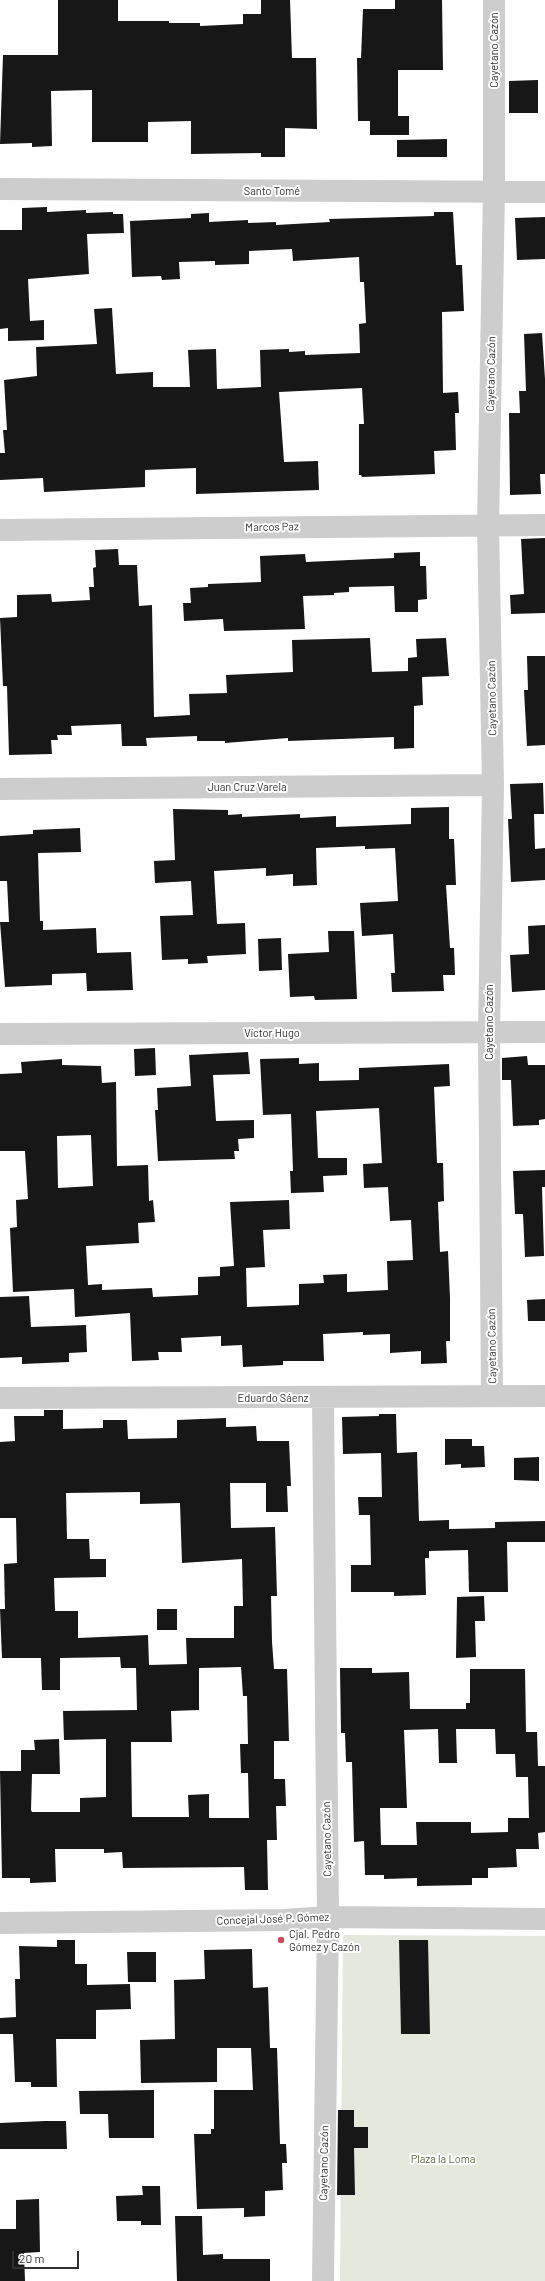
<!DOCTYPE html>
<html>
<head>
<meta charset="utf-8">
<style>
	body { margin:0 }
	#map { position:relative; width:545px; height:2281px; overflow:hidden; background:#fff; font-family:Barlow,sans-serif }
	canvas { display:block }
	.scale { position:absolute; left:12px; top:2251px; width:67px; height:18px; box-sizing:border-box; border:2px solid #303030; border-top:0; padding-left:5px; font-size:12px; line-height:14px; white-space:nowrap; color:#303030; -webkit-text-stroke:3px #fff; paint-order:stroke }
</style>
</head>
<body>
<div id="map">
<canvas width="545" height="2281"></canvas>
<div class="scale">20 m</div>
</div>
<script>
const c = document.querySelector('canvas').getContext('2d');
c.lineJoin = 'round';
function paint(path, color) { c.fillStyle = color; c.fill(path, 'evenodd'); }
const poly = rows => new Path2D(rows.map(r => 'M' + r).join(''));
function trace(path, color, width, dash) { c.strokeStyle = color; c.lineWidth = width; c.lineCap = dash ? 'butt' : 'round'; c.setLineDash(dash || []); c.stroke(path); }
function write(font, color, halo, rows, align = 'center') {
  c.font = font + ' Barlow,sans-serif'; c.lineWidth = 4; c.setLineDash([]); c.textBaseline = 'middle'; c.strokeStyle = halo; c.fillStyle = color; for (const [text, x, y, turn = 0] of rows) {
    c.save(); c.translate(x, y); c.rotate((+turn || 0) * Math.PI / 180); c.textAlign = isNaN(turn) ? turn : align; if (halo) c.strokeText(text, 0, 0); c.fillText(text, 0, 0); c.restore();
  }
}
const green = poly([
	[343,1935,545,1936,545,2281,340,2281]
]);
const building = poly([
	[58,0,118,0,118,21,169,21,169,23,200,23,200,26,243,24,243,14,261,14,261,0,290,0,292,58,316,58,317,129,285,128,285,157,261,157,261,153,191,154,191,121,148,122,148,142,92,142,92,90,51,91,52,146,32,147,32,143,0,144,3,55,58,55],
	[395,0,442,0,443,70,398,70,398,116,409,116,409,135,370,135,370,121,358,121,357,58,361,58,363,9,395,9],
	[538,80,538,113,509,113,509,81],
	[447,139,447,157,397,157,397,140],
	[47,207,47,212,86,210,86,213,113,212,113,214,123,214,124,233,87,234,89,274,28,279,30,321,44,320,44,340,8,341,8,328,0,329,0,230,22,230,22,208],
	[434,212,453,212,456,265,462,265,464,311,442,312,443,393,458,392,459,413,455,413,456,450,434,451,435,474,362,477,361,475,359,475,359,424,364,424,362,388,279,392,284,462,318,461,319,490,196,494,196,468,145,470,145,487,44,492,43,478,0,480,0,453,5,453,3,430,7,430,4,380,37,376,36,347,97,344,94,309,112,308,116,374,153,372,153,387,190,387,188,350,216,349,217,389,261,387,260,350,289,349,289,352,305,351,305,355,360,353,359,324,366,323,364,282,360,282,359,257,293,261,292,249,249,251,249,264,215,265,215,261,179,262,180,279,162,280,161,276,132,277,130,221,191,218,191,214,209,213,209,222,248,220,248,223,276,222,276,225,330,222,329,219,434,216],
	[545,217,545,259,517,260,515,218],
	[542,333,545,379,545,474,540,474,541,494,510,495,509,413,520,413,519,391,526,391,524,334],
	[545,538,545,613,511,614,510,595,524,594,521,539],
	[118,549,119,565,137,565,139,606,152,605,154,717,190,715,189,694,227,693,226,675,293,672,292,640,370,638,372,672,408,671,408,658,417,657,416,639,446,638,449,676,422,677,423,705,414,706,414,748,394,749,394,737,288,741,288,738,225,743,225,741,197,741,197,736,146,738,147,746,122,746,121,724,71,726,72,735,57,735,58,740,51,740,52,754,9,755,7,686,3,686,0,618,17,617,17,595,51,594,52,602,90,600,89,587,94,587,93,568,96,567,95,550],
	[420,552,420,566,426,566,427,599,418,600,418,612,395,612,394,586,349,587,349,592,334,593,334,595,303,596,305,629,224,631,223,619,184,621,183,603,191,603,190,588,208,587,208,584,261,582,260,556,305,554,306,562,394,558,394,553],
	[527,656,545,656,545,745,527,746,524,690,528,690],
	[543,783,544,814,534,814,535,849,545,848,545,880,511,882,508,819,512,819,510,784],
	[449,807,449,839,454,839,456,885,446,885,450,948,454,948,455,975,443,975,444,991,392,992,391,973,395,973,393,934,362,936,360,903,398,901,395,848,365,849,365,846,316,848,317,885,293,886,293,874,266,876,266,868,214,871,217,924,245,923,246,954,207,956,208,963,188,964,188,959,162,960,160,916,193,915,191,881,155,883,154,861,175,860,173,809,228,810,228,815,242,814,242,817,300,814,300,818,336,816,336,827,411,824,411,808],
	[80,828,81,852,38,853,40,921,43,921,43,930,96,928,97,953,131,952,133,990,87,991,86,973,52,974,52,985,5,987,0,922,9,922,7,881,0,881,0,836,33,834,33,830],
	[545,925,545,990,512,992,510,955,529,954,528,926],
	[328,931,354,931,357,999,315,1000,314,996,290,997,288,954,329,952],
	[281,938,282,970,259,971,258,939],
	[155,1048,156,1075,135,1076,134,1049],
	[248,1052,250,1074,213,1075,216,1121,254,1120,254,1138,238,1139,239,1151,234,1151,235,1159,158,1161,155,1110,158,1110,157,1088,191,1086,189,1055],
	[527,1056,528,1065,545,1065,545,1119,539,1120,539,1125,513,1126,511,1080,502,1080,502,1058],
	[299,1058,299,1064,319,1063,319,1081,359,1080,359,1068,449,1064,450,1086,434,1087,437,1163,443,1163,444,1201,438,1202,440,1252,448,1251,450,1298,450,1341,446,1341,447,1363,421,1364,421,1351,390,1353,390,1334,363,1335,363,1332,323,1334,324,1361,283,1361,283,1365,243,1367,242,1345,221,1346,221,1336,181,1338,182,1352,158,1352,159,1360,132,1361,130,1313,75,1317,74,1289,13,1292,10,1228,17,1227,16,1200,28,1199,25,1151,0,1151,0,1074,22,1073,21,1062,62,1059,62,1065,101,1066,102,1083,116,1082,117,1166,148,1165,149,1201,153,1200,155,1222,138,1223,139,1243,86,1246,88,1285,102,1284,102,1290,152,1288,153,1297,198,1295,198,1277,220,1276,220,1267,234,1266,230,1202,289,1200,290,1229,263,1230,265,1267,246,1268,247,1307,299,1305,299,1284,324,1283,323,1275,347,1274,347,1292,388,1290,387,1261,413,1260,411,1220,390,1221,388,1187,364,1188,363,1164,382,1163,379,1108,316,1111,318,1158,347,1158,347,1175,323,1176,324,1192,291,1193,290,1171,293,1171,291,1114,263,1115,260,1059],
	[91,1135,93,1186,58,1188,57,1136],
	[545,1170,545,1187,542,1187,544,1256,525,1257,523,1214,515,1214,513,1171],
	[29,1296,31,1327,86,1325,87,1352,69,1353,69,1362,22,1364,22,1357,0,1358,0,1297],
	[545,1299,545,1321,528,1321,527,1300],
	[44,1410,63,1410,63,1429,103,1428,103,1420,127,1420,128,1439,177,1438,177,1420,226,1418,226,1427,256,1426,257,1441,289,1441,291,1486,287,1486,288,1512,266,1512,266,1483,230,1483,231,1528,275,1527,277,1596,271,1596,272,1642,274,1669,287,1669,289,1741,274,1741,274,1779,285,1779,286,1806,276,1806,277,1840,267,1840,268,1890,245,1890,244,1867,123,1868,122,1852,104,1853,104,1849,55,1849,56,1882,30,1883,30,1878,2,1878,0,1771,21,1771,21,1750,35,1750,34,1740,59,1739,60,1774,32,1774,31,1810,32,1812,80,1812,80,1798,106,1797,106,1739,64,1740,63,1711,137,1710,136,1668,121,1668,120,1657,60,1658,60,1690,42,1690,41,1658,2,1658,0,1609,5,1609,4,1564,17,1563,16,1518,0,1518,0,1442,15,1441,14,1416,44,1416],
	[140,1492,140,1504,180,1503,182,1563,242,1559,243,1606,234,1606,234,1638,186,1638,187,1664,149,1665,148,1635,78,1638,78,1611,55,1611,54,1578,106,1577,106,1559,90,1559,89,1539,67,1539,66,1493],
	[241,1667,243,1696,247,1696,248,1744,240,1744,241,1773,248,1773,249,1818,209,1818,209,1794,188,1795,189,1817,132,1817,131,1742,172,1742,171,1711,199,1710,199,1668],
	[379,1414,396,1414,397,1453,417,1452,419,1521,449,1520,449,1529,495,1528,495,1522,545,1521,545,1542,507,1542,508,1592,469,1592,468,1550,429,1551,429,1558,425,1558,426,1595,394,1596,394,1592,351,1592,351,1565,371,1565,370,1515,359,1515,358,1497,382,1497,381,1453,343,1454,342,1417,379,1416],
	[445,1439,472,1439,472,1446,484,1446,485,1467,461,1468,461,1464,445,1465],
	[539,1457,539,1481,514,1480,514,1458],
	[484,1596,485,1621,475,1621,476,1657,456,1658,457,1597],
	[157,1609,177,1609,177,1630,157,1630],
	[340,1668,372,1668,372,1673,409,1672,410,1709,466,1709,466,1703,470,1703,470,1669,525,1669,526,1732,537,1732,538,1766,545,1766,545,1832,538,1833,539,1849,516,1849,517,1867,488,1868,488,1878,472,1878,472,1885,417,1886,417,1878,384,1879,384,1875,365,1875,364,1841,354,1842,352,1762,346,1762,345,1733,341,1733],
	[438,1729,439,1763,457,1763,456,1729,495,1729,496,1754,515,1754,516,1777,528,1777,529,1818,508,1818,508,1832,471,1833,471,1822,416,1822,417,1845,381,1845,380,1808,407,1808,404,1730],
	[57,1940,75,1940,75,1964,87,1964,87,1985,130,1984,131,2009,96,2010,96,2039,56,2039,57,2087,31,2087,31,2082,15,2082,13,2034,0,2034,0,2018,16,2017,15,1979,20,1979,19,1946,57,1947],
	[399,1940,428,1940,430,2034,401,2034],
	[252,1949,253,1988,268,1987,270,2048,277,2048,280,2144,286,2144,287,2163,282,2163,283,2190,265,2191,265,2216,244,2217,244,2208,197,2209,194,2134,211,2134,211,2129,214,2129,214,2090,253,2090,251,2048,217,2048,217,2082,141,2083,140,2040,175,2039,174,1980,205,1979,204,1950],
	[127,1952,156,1952,156,1982,128,1982],
	[154,2090,154,2138,109,2138,108,2114,80,2114,79,2091],
	[338,2110,354,2110,354,2127,368,2127,368,2148,354,2148,355,2195,337,2195],
	[45,2121,66,2121,67,2149,0,2149,0,2123],
	[142,2186,160,2186,161,2225,141,2225,141,2221,117,2221,116,2196,143,2195],
	[39,2199,40,2252,24,2253,25,2281,0,2281,0,2229,16,2229,16,2200],
	[175,2216,202,2216,203,2255,223,2254,223,2259,270,2259,270,2281,177,2281]
]);
const minor = poly([
	[0,189,545,192],
	[0,530,545,525],
	[0,789,493,785],
	[0,1034,545,1032],
	[492,1396,489,1032,493,785,488,525,494,192,494,0],
	[0,1398,545,1396],
	[323,1398,328,1917,323,2281],
	[0,1923,284,1920,328,1917,545,1919]
]);
const markers = [
	[281,1940,4,"#d24762"]
];
const streetNames = [
	["Cayetano Cazón",494,50,-90],
	["Santo Tomé",272,191],
	["Cayetano Cazón",491,374,-89],
	["Marcos Paz",272,527,-1],
	["Cayetano Cazón",492,698,-91],
	["Juan Cruz Varela",247,787],
	["Cayetano Cazón",489,1022,-90],
	["Víctor Hugo",272,1033],
	["Cayetano Cazón",492,1346,-91],
	["Eduardo Sáenz",273,1398],
	["Cayetano Cazón",327,1839,-91],
	["Concejal José P. Gómez",273,1919,-2],
	["Cayetano Cazón",324,2163,-89]
];
const poiNames = [
	["Cjal. Pedro",289,1934],
	["Gómez y Cazón",289,1947]
];
const parkNames = [
	["Plaza la Loma",443,2159]
];
paint(green, '#e4e8dd');
paint(building, '#171717');
trace(minor, '#cdcdcd', 22);
for (const [x, y, r, color] of markers) { const dot = new Path2D(); dot.arc(x, y, r, 0, 2 * Math.PI); c.fillStyle = color; c.fill(dot); trace(dot, '#fff', 1.5); }
write('11px', '#303030', '#fff', streetNames);
write('11px', '#303030', '#fff', poiNames, 'left');
write('11px', '#586742', '#fff', parkNames);
</script>
</body>
</html>
